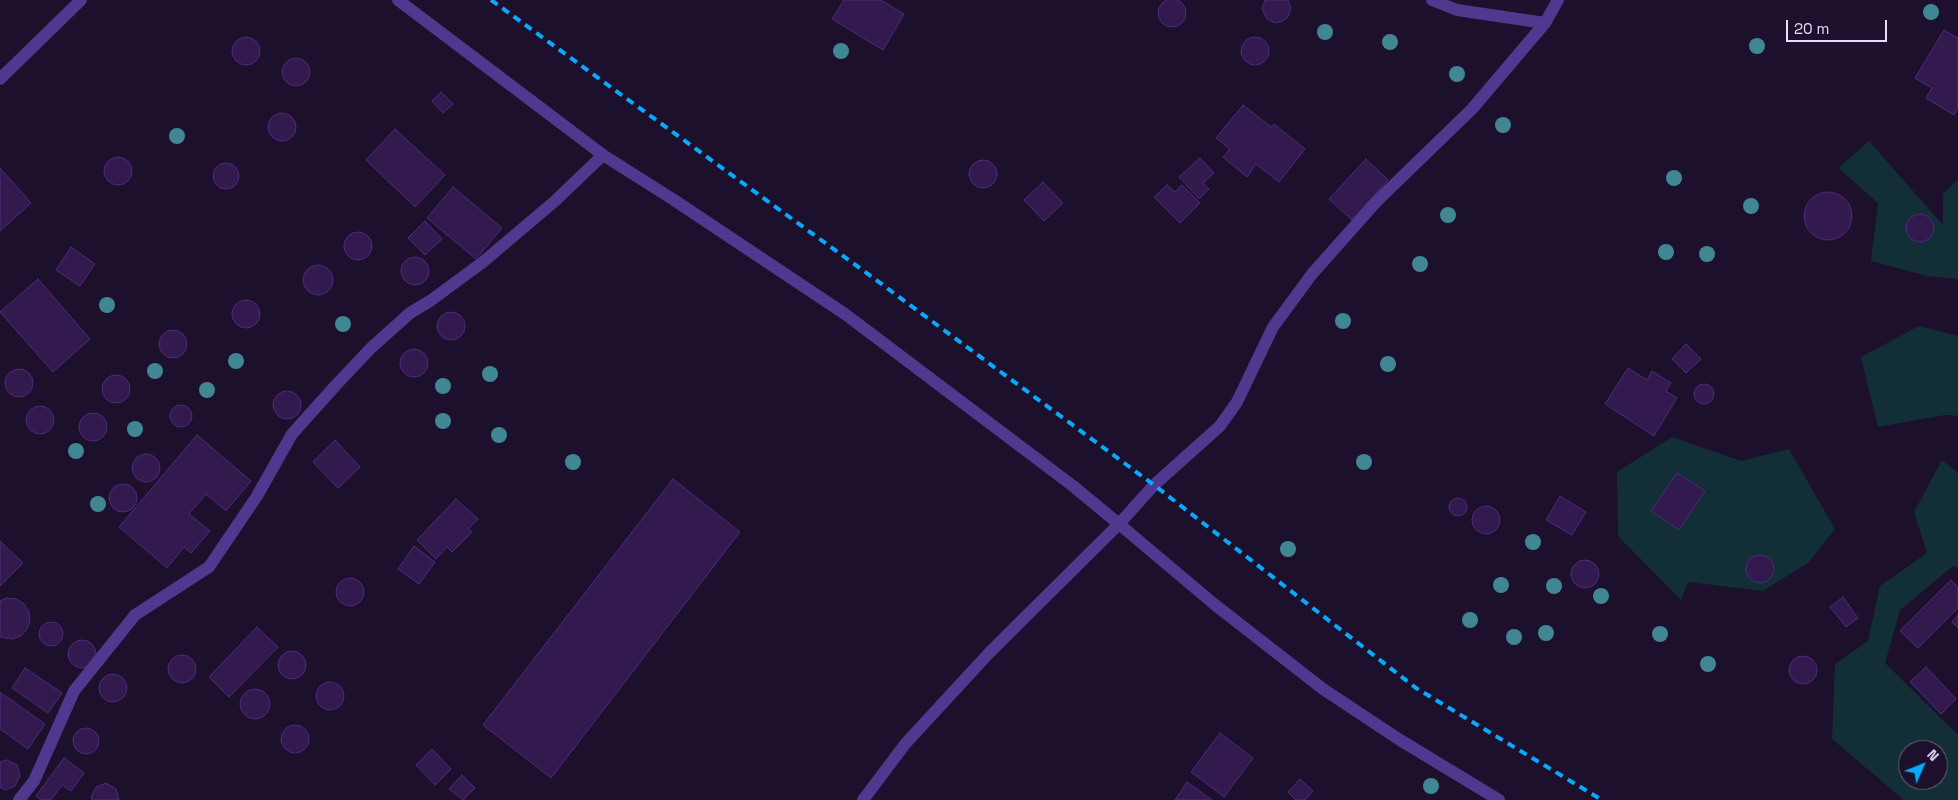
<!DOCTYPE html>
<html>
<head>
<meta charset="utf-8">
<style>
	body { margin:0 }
	#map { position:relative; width:1958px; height:800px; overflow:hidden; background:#1c102c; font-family:"Space Grotesk",sans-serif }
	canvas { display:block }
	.north { position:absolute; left:1898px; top:740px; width:50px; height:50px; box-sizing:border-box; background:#1c102c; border:1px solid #6e6180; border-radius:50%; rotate:46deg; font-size:14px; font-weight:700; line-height:20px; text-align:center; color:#e8dbff }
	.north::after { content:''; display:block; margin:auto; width:18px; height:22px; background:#07aaff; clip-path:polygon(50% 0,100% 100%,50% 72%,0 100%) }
	.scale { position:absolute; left:1786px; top:20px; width:101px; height:22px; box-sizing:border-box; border:2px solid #e8dbff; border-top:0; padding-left:6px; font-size:15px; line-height:18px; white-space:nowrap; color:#e8dbff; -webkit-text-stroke:4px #1c102c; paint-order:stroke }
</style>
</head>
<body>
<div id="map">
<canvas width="1958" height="800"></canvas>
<div class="north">N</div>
<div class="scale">20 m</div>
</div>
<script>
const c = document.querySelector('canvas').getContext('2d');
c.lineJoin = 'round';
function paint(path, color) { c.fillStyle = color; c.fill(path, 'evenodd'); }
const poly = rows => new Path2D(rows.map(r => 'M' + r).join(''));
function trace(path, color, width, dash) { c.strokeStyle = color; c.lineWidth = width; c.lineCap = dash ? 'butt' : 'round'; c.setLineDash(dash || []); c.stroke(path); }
const green = poly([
	[1869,141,1943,225,1943,194,1958,179,1958,279,1927,276,1871,261,1878,203,1838,168],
	[1919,326,1958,336,1958,416,1945,415,1878,427,1861,357],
	[1672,437,1741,461,1789,449,1835,529,1808,563,1763,591,1688,582,1681,600,1618,536,1617,472],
	[1942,460,1958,473,1958,568,1953,566,1900,610,1885,663,1958,735,1958,800,1904,800,1832,739,1835,664,1868,641,1880,586,1927,553,1914,512],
	[1908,750,1938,750,1938,780,1908,780]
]);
const building = poly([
	'1158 13a14 14 0 1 1 28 0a14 14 0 1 1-28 0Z',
	[844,0,881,0,904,14,883,50,832,19,844,0],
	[1265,0,1288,0,1291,8,1288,17,1281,22,1275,23,1267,19,1262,9,1265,0],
	[1944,30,1958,38,1958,108,1954,115,1926,98,1932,88,1915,78,1944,30],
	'232 51a14 14 0 1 1 28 0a14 14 0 1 1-28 0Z',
	'1241 51a14 14 0 1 1 28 0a14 14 0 1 1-28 0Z',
	'282 72a14 14 0 1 1 28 0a14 14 0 1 1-28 0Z',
	[441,92,453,104,443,113,432,101,441,92],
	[1243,105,1271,127,1274,124,1305,149,1279,182,1256,164,1247,177,1223,157,1230,149,1216,138,1243,105],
	'268 127a14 14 0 1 1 28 0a14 14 0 1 1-28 0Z',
	[395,129,445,175,415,207,366,160,395,129],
	'104 171a14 14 0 1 1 28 0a14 14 0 1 1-28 0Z',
	[1200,158,1214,173,1203,183,1209,189,1199,199,1179,177,1200,158],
	[1366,159,1388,180,1352,220,1329,199,1366,159],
	'969 174a14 14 0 1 1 28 0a14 14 0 1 1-28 0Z',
	'213 176a13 13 0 1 1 26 0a13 13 0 1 1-26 0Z',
	[0,168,31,203,0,231,0,168],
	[1043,182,1063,203,1044,221,1024,200,1043,182],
	[1167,185,1175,192,1182,185,1200,203,1180,223,1154,197,1167,185],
	[453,187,502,228,476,259,427,218,453,187],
	'1804 216a24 24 0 1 1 48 0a24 24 0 1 1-48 0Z',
	'1906 228a14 14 0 1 1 28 0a14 14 0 1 1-28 0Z',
	[425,221,442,239,425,255,408,238,425,221],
	'344 246a14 14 0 1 1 28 0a14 14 0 1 1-28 0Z',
	[71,247,95,264,80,286,56,270,71,247],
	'401 271a14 14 0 1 1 28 0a14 14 0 1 1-28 0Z',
	'303 280a15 15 0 1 1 30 0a15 15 0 1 1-30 0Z',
	[38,279,90,339,53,372,0,312,38,279],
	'232 314a14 14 0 1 1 28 0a14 14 0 1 1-28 0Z',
	'437 326a14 14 0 1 1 28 0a14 14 0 1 1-28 0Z',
	'159 344a14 14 0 1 1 28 0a14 14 0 1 1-28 0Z',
	[1686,344,1701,359,1686,373,1672,359,1686,344],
	'400 363a14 14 0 1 1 28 0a14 14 0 1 1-28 0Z',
	[1628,368,1647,380,1652,371,1671,383,1666,391,1677,398,1654,436,1605,404,1628,368],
	'5 383a14 14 0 1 1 28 0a14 14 0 1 1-28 0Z',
	'102 389a14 14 0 1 1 28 0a14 14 0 1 1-28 0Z',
	'1694 394a10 10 0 1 1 20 0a10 10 0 1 1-20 0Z',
	'273 405a14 14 0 1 1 28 0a14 14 0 1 1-28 0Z',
	'170 416a11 11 0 1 1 22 0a11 11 0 1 1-22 0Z',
	'26 420a14 14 0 1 1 28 0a14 14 0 1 1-28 0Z',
	'79 427a14 14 0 1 1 28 0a14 14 0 1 1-28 0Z',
	[197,435,251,481,226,511,206,494,189,514,210,531,191,553,184,547,167,568,119,527,197,435],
	[335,440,360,467,338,488,313,462,335,440],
	'132 468a14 14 0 1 1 28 0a14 14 0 1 1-28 0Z',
	[1677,473,1705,491,1679,530,1651,511,1677,473],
	[673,479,740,532,551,778,483,725,673,479],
	'109 498a14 14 0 1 1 28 0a14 14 0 1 1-28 0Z',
	[1560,496,1586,512,1572,535,1546,520,1560,496],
	'1449 507a9 9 0 1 1 18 0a9 9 0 1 1-18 0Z',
	[456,499,478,519,468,529,472,532,452,552,447,547,436,559,417,540,456,499],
	'1472 520a14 14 0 1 1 28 0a14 14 0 1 1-28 0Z',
	[0,541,23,563,0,586,0,541],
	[414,546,435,562,419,584,398,569,414,546],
	'1746 569a14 14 0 1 1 28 0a14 14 0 1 1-28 0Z',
	'1571 574a14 14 0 1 1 28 0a14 14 0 1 1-28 0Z',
	'336 592a14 14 0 1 1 28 0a14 14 0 1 1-28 0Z',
	[1951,580,1958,587,1958,608,1918,648,1900,631,1951,580],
	[1843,597,1858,618,1846,627,1830,607,1843,597],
	[7,598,16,599,24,604,29,612,30,621,27,629,21,636,12,639,0,637,0,601,7,598],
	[1958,615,1958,628,1952,622,1958,615],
	'39 634a12 12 0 1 1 24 0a12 12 0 1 1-24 0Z',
	[257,627,278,647,229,697,209,677,257,627],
	'68 654a14 14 0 1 1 28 0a14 14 0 1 1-28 0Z',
	'278 665a14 14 0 1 1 28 0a14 14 0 1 1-28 0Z',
	'168 669a14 14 0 1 1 28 0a14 14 0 1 1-28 0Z',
	'1789 670a14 14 0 1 1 28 0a14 14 0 1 1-28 0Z',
	[1926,667,1956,699,1941,714,1910,682,1926,667],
	[25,668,62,693,48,713,12,688,25,668],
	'99 688a14 14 0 1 1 28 0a14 14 0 1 1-28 0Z',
	'316 696a14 14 0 1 1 28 0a14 14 0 1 1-28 0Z',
	'240 704a15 15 0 1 1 30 0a15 15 0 1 1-30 0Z',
	[0,692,45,724,28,749,0,729,0,692],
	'281 739a14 14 0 1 1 28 0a14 14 0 1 1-28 0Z',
	'73 741a13 13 0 1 1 26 0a13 13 0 1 1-26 0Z',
	[1220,733,1253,758,1224,797,1191,772,1220,733],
	[432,749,451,769,435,785,416,765,432,749],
	[64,758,84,773,71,791,62,785,51,800,41,800,36,796,64,758],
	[7,760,17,765,20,776,15,786,5,790,0,787,0,762,7,760],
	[462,775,475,788,463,800,449,789,462,775],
	[1300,779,1313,791,1305,800,1296,800,1288,792,1300,779],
	[1187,782,1212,800,1175,800,1187,782],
	[106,783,116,789,119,800,92,800,91,797,96,787,106,783]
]);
const minor = poly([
	[398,0,603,155,674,200,845,314,1073,486,1119,524,1154,485,1220,426,1237,402,1273,327,1312,274,1376,202,1472,109,1545,23,1558,0],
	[1432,0,1457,10,1545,23],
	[0,79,81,0],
	[19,800,34,781,74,691,135,615,209,567,257,496,292,434,336,385,371,348,410,313,430,301,483,262,555,201,603,155],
	[863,800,906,743,990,652,1119,524,1214,604,1323,689,1400,740,1499,800]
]);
const rail = poly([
	[491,0,872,277,1154,485,1416,688,1602,800]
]);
const trees = [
	[1931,12],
	[1325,32],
	[1390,42],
	[1757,46],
	[841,51],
	[1457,74],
	[1503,125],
	[177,136],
	[1674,178],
	[1751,206],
	[1448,215],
	[1666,252],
	[1707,254],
	[1420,264],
	[107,305],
	[1343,321],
	[343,324],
	[236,361],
	[1388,364],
	[155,371],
	[490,374],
	[443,386],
	[207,390],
	[443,421],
	[135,429],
	[499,435],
	[76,451],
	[573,462],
	[1364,462],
	[98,504],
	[1533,542],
	[1288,549],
	[1501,585],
	[1554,586],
	[1601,596],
	[1470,620],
	[1546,633],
	[1660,634],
	[1514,637],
	[1708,664],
	[1431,786]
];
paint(green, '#122f37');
paint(building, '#321a4f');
trace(building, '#4f2b7c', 1);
trace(minor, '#50388e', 12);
trace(rail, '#07aaff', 4, [8, 6]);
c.fillStyle = '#408793';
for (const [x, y] of trees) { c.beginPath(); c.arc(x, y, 8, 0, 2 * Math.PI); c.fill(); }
</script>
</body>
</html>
